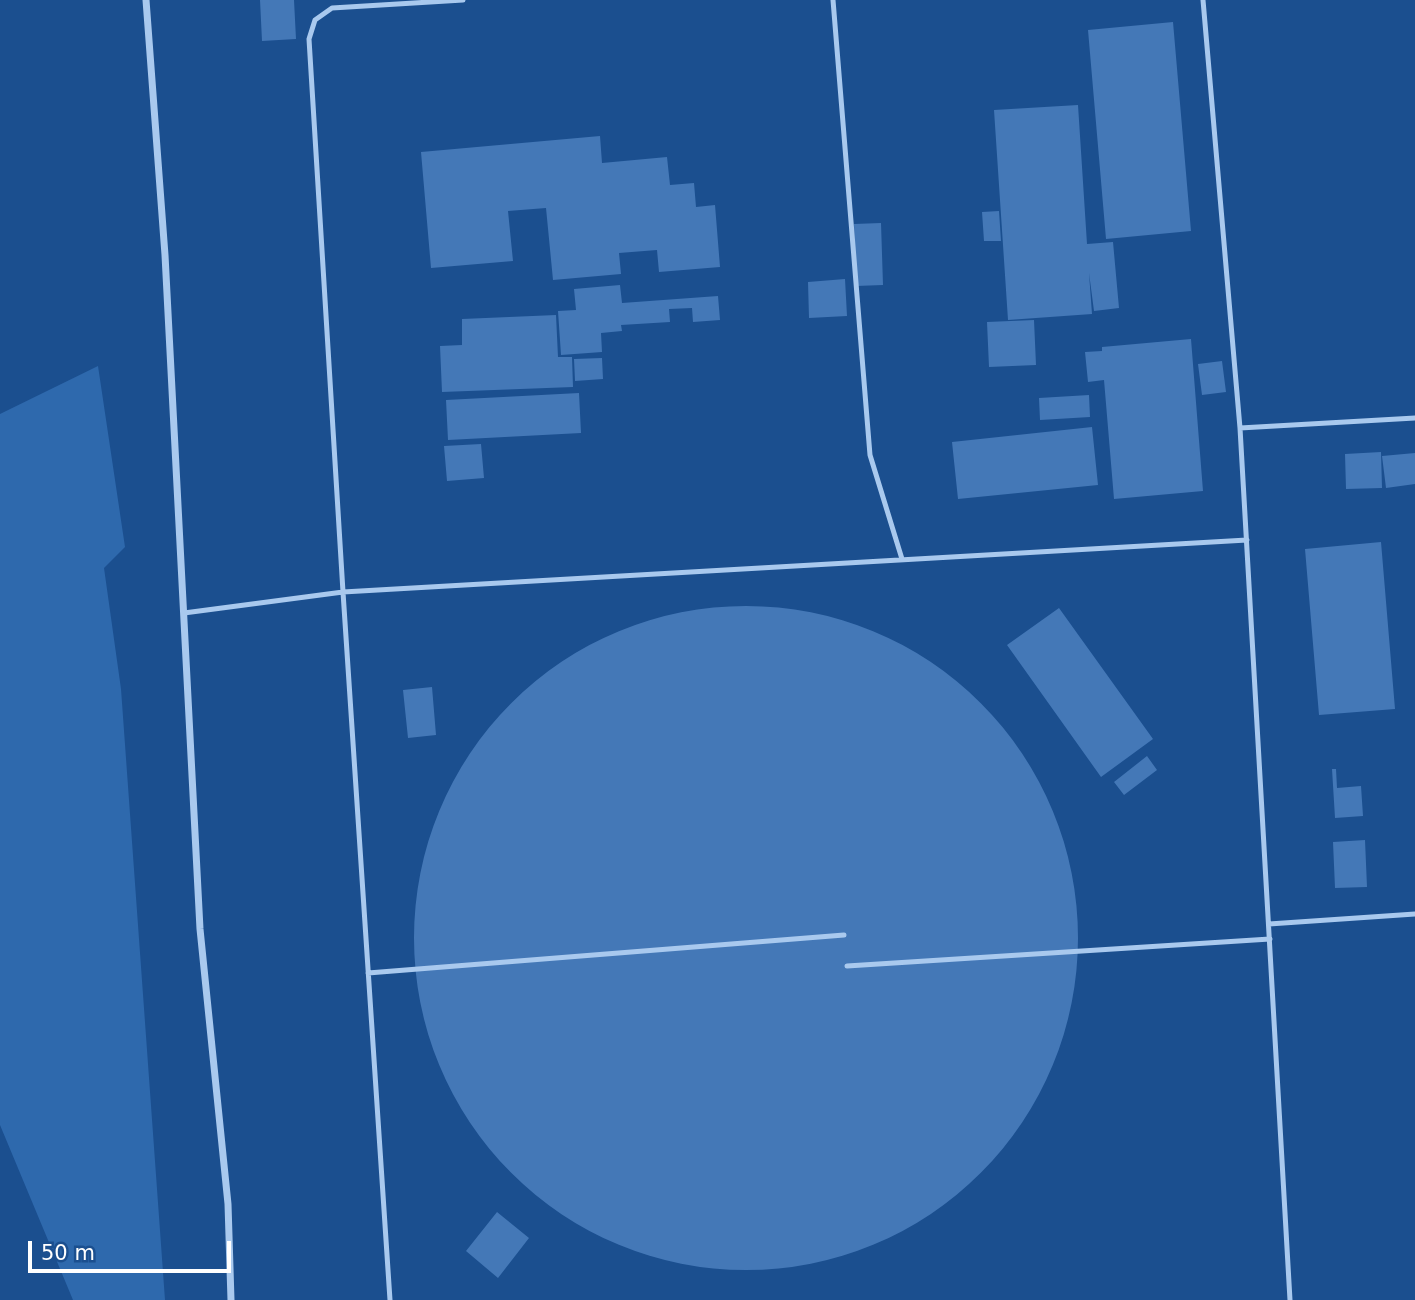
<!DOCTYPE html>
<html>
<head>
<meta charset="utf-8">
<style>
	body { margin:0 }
	#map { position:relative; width:1415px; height:1300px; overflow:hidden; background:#1b4f8f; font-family:"DejaVu Sans",sans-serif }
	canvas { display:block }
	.scale { position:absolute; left:28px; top:1241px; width:203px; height:32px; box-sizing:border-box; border:4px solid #fff; border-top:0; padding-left:9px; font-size:21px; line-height:24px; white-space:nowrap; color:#fff; -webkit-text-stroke:5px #1b4f8f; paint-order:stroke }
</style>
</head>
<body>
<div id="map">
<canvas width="1415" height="1300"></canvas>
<div class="scale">50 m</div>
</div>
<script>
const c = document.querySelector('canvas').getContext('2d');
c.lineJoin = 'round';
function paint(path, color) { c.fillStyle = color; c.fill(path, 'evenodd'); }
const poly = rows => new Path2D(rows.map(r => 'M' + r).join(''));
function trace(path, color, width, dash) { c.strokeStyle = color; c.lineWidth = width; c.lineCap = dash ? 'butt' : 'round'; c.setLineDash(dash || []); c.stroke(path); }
const green = poly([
	[98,366,125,547,104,568,121,689,165,1300,73,1300,0,1125,0,414]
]);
const building = poly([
	[260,0,294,0,296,39,262,41],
	[1173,22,1191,231,1106,239,1088,30],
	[1078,105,1087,244,1113,242,1119,308,1094,311,1089,273,1092,314,1008,320,994,110],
	[600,136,602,163,667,157,670,185,694,183,696,207,715,205,720,267,659,272,657,250,619,253,621,274,553,280,546,208,508,211,513,261,431,268,421,152],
	[999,211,1001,241,984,241,982,212],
	[881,223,883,285,856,286,854,224],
	[845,279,847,316,809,318,808,282],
	[620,285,622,303,718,296,720,320,693,322,692,308,669,309,670,322,621,325,622,331,601,333,602,352,561,355,558,311,576,310,574,289],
	[556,315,558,357,572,357,573,387,442,392,440,346,462,345,462,319],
	[1034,320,1036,365,989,367,987,322],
	[1191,339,1203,491,1114,499,1104,380,1088,382,1085,352,1102,351,1102,347],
	[602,358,603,379,575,381,574,359],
	[1222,361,1226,392,1202,395,1198,364],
	[579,393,581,433,448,440,446,400],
	[1089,395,1090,417,1040,420,1039,398],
	[1092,427,1098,485,958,499,952,442],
	[481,444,484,478,447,481,444,446],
	[1381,452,1382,488,1346,489,1345,454],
	[1415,453,1415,484,1386,488,1382,456],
	[1381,542,1395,709,1319,715,1305,549],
	'414 938a332 332 0 1 1 664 0a332 332 0 1 1-664 0Z',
	[1059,608,1153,739,1101,777,1007,645],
	[432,687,436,735,408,738,403,690],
	[1147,756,1157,770,1124,795,1114,782],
	[1332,769,1336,769,1337,788,1361,786,1363,816,1335,818],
	[1365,840,1367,887,1335,888,1333,842],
	[497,1212,529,1238,498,1278,466,1251]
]);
const service = poly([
	[833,0,870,455,902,559],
	[1203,0,1240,428,1290,1300],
	[1240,428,1415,418],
	[184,613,343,592,1247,540],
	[1269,924,1415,914],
	[847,966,1270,939],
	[368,973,844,935],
	[390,1300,343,592,309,39,315,20,332,8,463,0]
]);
const minor = poly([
	[146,0,165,255,200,929,228,1204,231,1300]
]);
paint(green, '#2e69ad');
paint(building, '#4478b7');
trace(service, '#a9c9ee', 5);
trace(minor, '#a9c9ee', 7);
</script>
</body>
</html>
